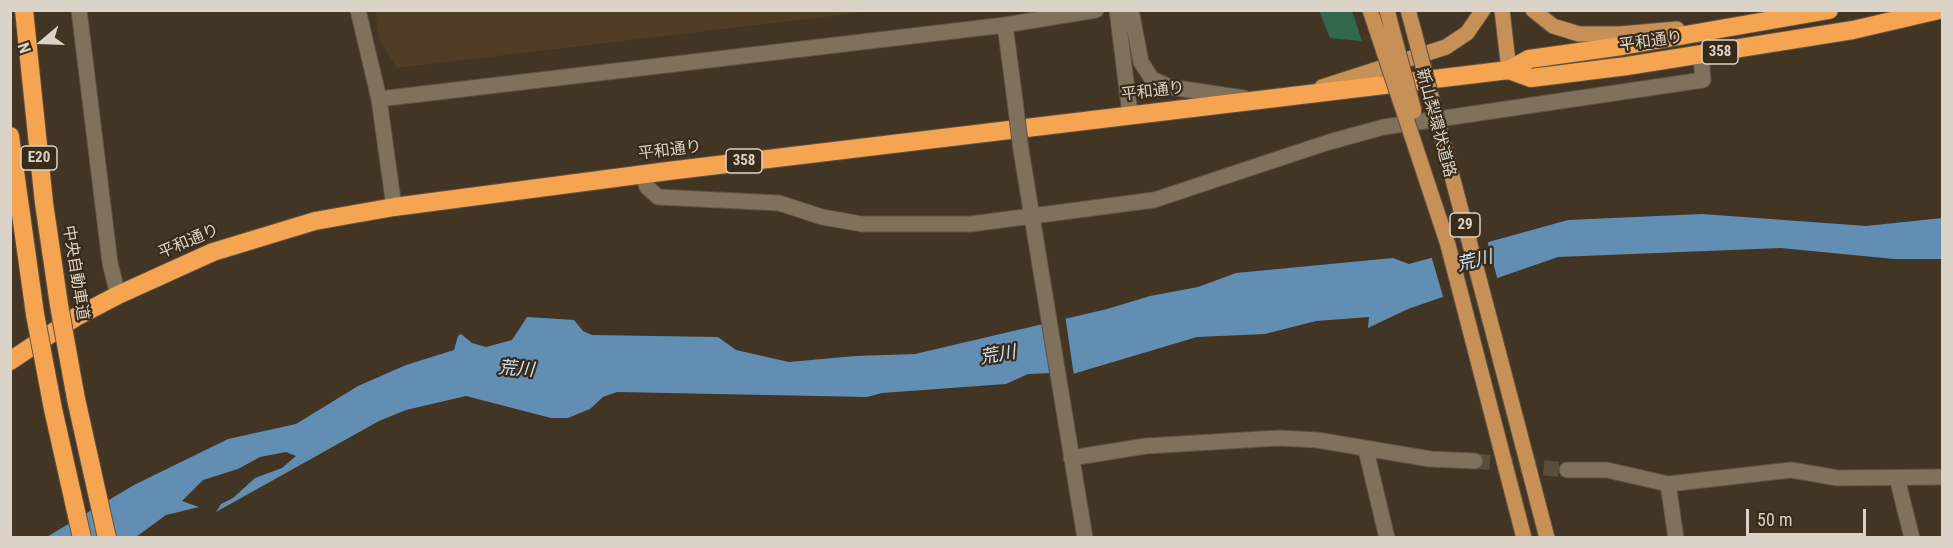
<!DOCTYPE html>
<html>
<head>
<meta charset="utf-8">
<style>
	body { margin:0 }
	#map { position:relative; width:1953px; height:548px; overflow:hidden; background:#423523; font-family:"Roboto Condensed",sans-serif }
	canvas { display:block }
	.frame { position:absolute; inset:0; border:12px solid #dbd3c8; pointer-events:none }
	.north { position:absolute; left:12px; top:12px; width:60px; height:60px; -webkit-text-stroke:4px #382b19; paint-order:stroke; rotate:251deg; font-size:16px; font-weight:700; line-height:24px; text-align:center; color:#dbd3c8 }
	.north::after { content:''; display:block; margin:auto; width:21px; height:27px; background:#dbd3c8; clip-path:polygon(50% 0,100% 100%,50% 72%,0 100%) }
	.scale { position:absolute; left:1746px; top:509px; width:120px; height:27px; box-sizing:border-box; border:3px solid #dbd3c8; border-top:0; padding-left:8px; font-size:18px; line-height:21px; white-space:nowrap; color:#dbd3c8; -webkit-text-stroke:4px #382b19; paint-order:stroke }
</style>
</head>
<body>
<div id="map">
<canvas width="1953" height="548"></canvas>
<div class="frame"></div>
<div class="north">N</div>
<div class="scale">50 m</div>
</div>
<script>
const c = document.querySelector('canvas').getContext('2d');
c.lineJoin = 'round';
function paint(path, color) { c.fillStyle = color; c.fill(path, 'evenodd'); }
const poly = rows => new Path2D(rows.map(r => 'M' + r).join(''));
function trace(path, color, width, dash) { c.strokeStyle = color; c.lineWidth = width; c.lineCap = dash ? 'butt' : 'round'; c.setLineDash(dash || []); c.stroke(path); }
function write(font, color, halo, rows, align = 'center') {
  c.font = font + ' "Roboto Condensed","Noto Sans JP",sans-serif'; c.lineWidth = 4.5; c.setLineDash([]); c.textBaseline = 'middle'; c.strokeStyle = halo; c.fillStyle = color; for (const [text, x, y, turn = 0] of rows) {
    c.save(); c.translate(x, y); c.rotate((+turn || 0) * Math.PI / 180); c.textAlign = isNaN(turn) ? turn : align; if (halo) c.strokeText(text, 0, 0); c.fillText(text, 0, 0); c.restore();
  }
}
const built = poly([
	[375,11,375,10,874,11,397,68,379,39]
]);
const green = poly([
	[1319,11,1352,11,1362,41,1330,38]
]);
const water = poly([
	[1702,214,1866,226,1942,218,1942,259,1894,259,1781,248,1558,257,1408,309,1368,328,1369,317,1316,321,1265,334,1197,337,1056,379,1052,373,1028,374,1006,384,882,393,867,397,617,392,603,397,590,409,568,418,551,418,466,396,406,410,379,421,216,512,221,504,233,498,255,478,282,468,296,456,286,452,260,457,238,469,203,480,182,501,199,507,166,515,136,537,45,538,134,485,228,439,296,424,358,386,406,365,454,350,458,336,461,334,472,343,486,347,512,340,527,317,574,320,583,331,592,335,718,337,736,350,789,362,855,356,915,354,1107,309,1150,296,1198,287,1236,273,1393,258,1409,264,1568,220]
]);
const pier = poly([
	[1487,240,1498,281,1444,300,1431,255],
	[1065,315,1074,376,1056,382,1050,377,1041,320]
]);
const minorTunnel = poly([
	[1475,461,1567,470]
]);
const minor = poly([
	[79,10,110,263,118,295],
	[358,10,379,99,394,207],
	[1117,10,1130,114],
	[1131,10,1141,62,1152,79,1170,87,1244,98],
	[1005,25,1014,93],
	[379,99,1005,25,1096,10],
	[1021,150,1085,538],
	[642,174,647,187,658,197,779,203,822,217,862,224,971,224,1154,200,1329,142,1384,127,1703,80,1701,55],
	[1366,450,1387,538],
	[1071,458,1146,446,1279,438,1317,440,1430,459,1475,461],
	[1567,470,1607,470,1668,484,1791,470,1838,478,1942,477],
	[1897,478,1912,538],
	[1668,484,1676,538]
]);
const major = poly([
	[1370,10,1379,37],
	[1387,10,1393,33],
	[1408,10,1413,28],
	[1502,10,1509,70],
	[1533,10,1553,26,1579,34,1620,34,1677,29],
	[1322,87,1446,47,1467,33,1483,10],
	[1448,245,1524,538],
	[1517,423,1547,538]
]);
const highway = poly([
	[24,10,44,203,59,305],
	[1509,70,1531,78,1627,66,1853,30,1939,10],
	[10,136,35,314],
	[10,361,76,317,118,295,213,252,315,221,394,207,668,171,1509,70,1529,59,1622,46,1829,10]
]);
const minorBridge = poly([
	[1014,93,1021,150]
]);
const majorBridge = poly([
	[1413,28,1517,423],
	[1393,33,1414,111],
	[1379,37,1448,245]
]);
const highwayBridge = poly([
	[59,305,76,399,107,538],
	[35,314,53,409,82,538]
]);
const shields = [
	[1720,52,36],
	[39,158,36],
	[744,161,36],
	[1465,225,30]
];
const shieldNames = [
	["358",1720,52],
	["E20",39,158],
	["358",744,161],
	["29",1465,225]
];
const streetNames = [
	["平和通り",1651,42,-8],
	["平和通り",1153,92,-7],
	["新山梨環状道路",1435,123,75],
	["平和通り",670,151,-7],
	["平和通り",189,242,-23],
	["中央自動車道",75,273,81]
];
const waterNames = [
	["荒川",1475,262,-14],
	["荒川",998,356,-10],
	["荒川",516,370,4]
];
paint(built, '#4f3d25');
paint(green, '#31674c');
paint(water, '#618eb2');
paint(pier, '#423523');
trace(minorTunnel, '#594d3c', 15, [15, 8]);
trace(minor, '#5e5344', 17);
trace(major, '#5e5344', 17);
trace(highway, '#5e5344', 20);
trace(minor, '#80715d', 15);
trace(major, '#c69056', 15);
trace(highway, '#f5a451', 18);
trace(minorBridge, '#5e5344', 17, []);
trace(majorBridge, '#5e5344', 17, []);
trace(highwayBridge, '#5e5344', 20, []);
trace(minorBridge, '#80715d', 15);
trace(majorBridge, '#c69056', 15);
trace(highwayBridge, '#f5a451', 18);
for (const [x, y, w] of shields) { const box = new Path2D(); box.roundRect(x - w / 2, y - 12, w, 24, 4.5); c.fillStyle = '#382b19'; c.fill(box); trace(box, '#dbd3c8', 1.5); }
write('bold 15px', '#dbd3c8', null, shieldNames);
write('16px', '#dbd3c8', '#382b19', streetNames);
write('italic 18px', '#cce6fd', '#382b19', waterNames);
</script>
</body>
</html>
